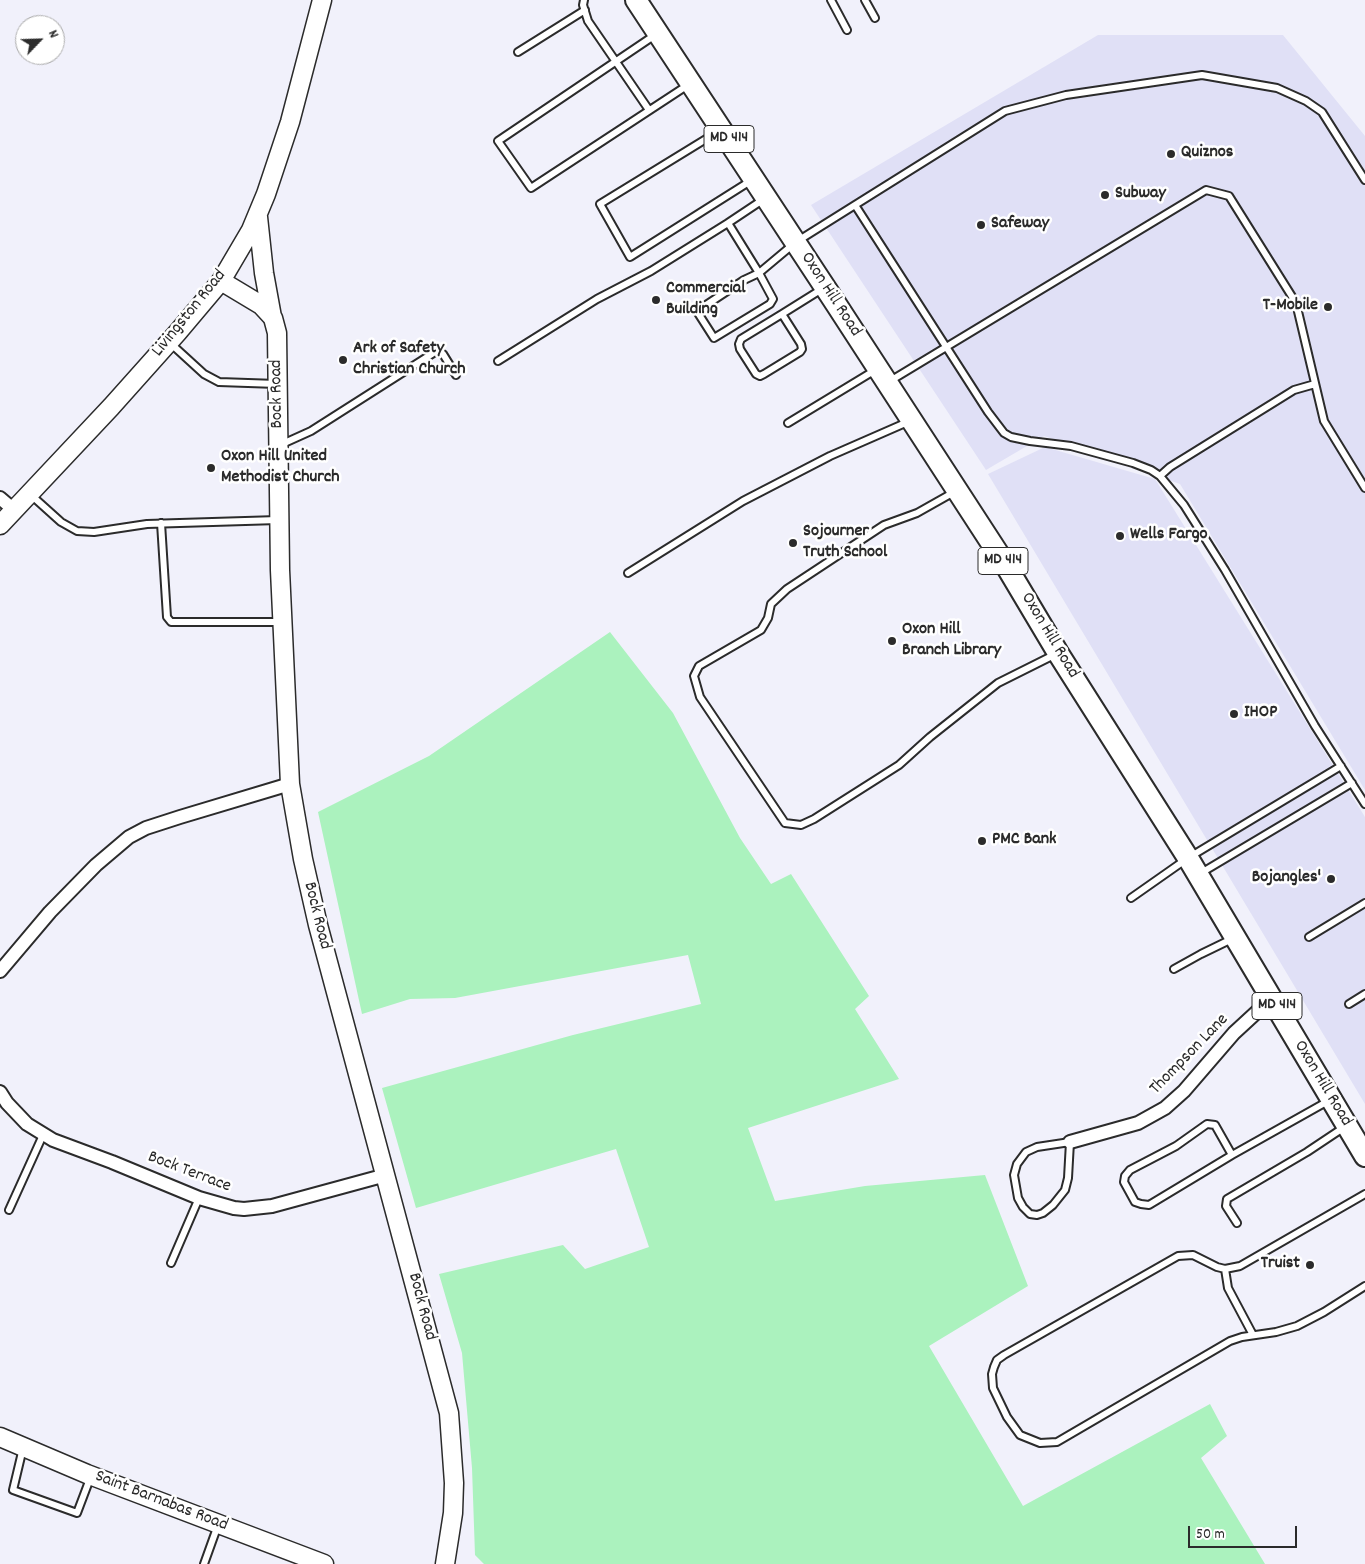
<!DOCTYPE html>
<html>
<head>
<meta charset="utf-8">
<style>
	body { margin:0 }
	#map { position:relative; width:1365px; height:1564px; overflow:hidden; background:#f1f1fb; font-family:Dekko,sans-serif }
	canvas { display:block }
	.north { position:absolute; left:15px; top:15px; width:50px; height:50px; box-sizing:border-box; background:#fff; border:1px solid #aaa; border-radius:50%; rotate:66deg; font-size:14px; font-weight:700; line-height:20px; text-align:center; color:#2b2b2b }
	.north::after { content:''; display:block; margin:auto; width:18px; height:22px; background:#2b2b2b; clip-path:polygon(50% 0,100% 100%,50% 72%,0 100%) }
	.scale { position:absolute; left:1188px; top:1526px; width:109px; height:22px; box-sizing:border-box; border:2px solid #2b2b2b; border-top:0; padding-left:6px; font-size:15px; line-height:18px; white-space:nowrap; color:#2b2b2b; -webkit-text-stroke:4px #fff; paint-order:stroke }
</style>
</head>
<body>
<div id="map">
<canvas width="1365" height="1564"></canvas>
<div class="north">N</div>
<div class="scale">50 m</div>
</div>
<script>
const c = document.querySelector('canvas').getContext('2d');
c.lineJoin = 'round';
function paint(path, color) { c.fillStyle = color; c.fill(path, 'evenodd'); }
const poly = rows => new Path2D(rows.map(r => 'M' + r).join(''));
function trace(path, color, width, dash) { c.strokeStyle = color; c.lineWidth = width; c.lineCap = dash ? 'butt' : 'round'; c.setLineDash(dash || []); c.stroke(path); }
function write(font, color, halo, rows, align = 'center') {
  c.font = font + ' Dekko,sans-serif'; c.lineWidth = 5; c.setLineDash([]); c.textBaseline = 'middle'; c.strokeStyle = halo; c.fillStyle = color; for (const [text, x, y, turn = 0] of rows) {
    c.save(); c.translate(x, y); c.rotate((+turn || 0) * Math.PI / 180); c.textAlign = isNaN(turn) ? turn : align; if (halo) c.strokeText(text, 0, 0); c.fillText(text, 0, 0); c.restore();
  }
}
const built = poly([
	[1098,35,1283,35,1365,136,1365,790,1180,484,1044,436,986,470,811,205],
	[1045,447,1155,479,1365,817,1365,1104,988,474]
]);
const green = poly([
	[610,632,673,713,740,838,771,884,791,874,869,996,855,1009,899,1079,748,1128,775,1201,865,1186,985,1175,1028,1286,929,1346,1023,1506,1210,1404,1227,1436,1201,1458,1265,1564,484,1564,475,1555,472,1468,462,1353,439,1274,563,1245,585,1269,649,1247,616,1149,416,1208,382,1088,573,1035,701,1004,688,955,455,998,410,999,362,1014,318,812,429,756]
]);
const lane = poly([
	[584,0,583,5,588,21,649,110],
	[831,0,847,30],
	[865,0,875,18],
	[655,35,498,141,531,188,688,85],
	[518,52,585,10],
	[719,131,600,204,630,257,752,180],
	[764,199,728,223,759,273,796,242,855,205,988,412,1004,433,1011,437,1030,441,1071,446,1133,463,1151,470,1160,476,1184,505,1225,570,1315,726,1365,804],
	[855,205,1005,111,1066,95,1202,75,1277,88,1306,101,1322,112,1365,180],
	[759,273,773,299,770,304,714,338,698,313,700,309,744,280,759,273],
	[782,314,801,344,802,349,800,352,764,374,760,376,756,374,740,349,739,344,741,339,782,314,822,289],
	[169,342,204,374,219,382,277,384],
	[498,361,597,299,651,271,728,223],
	[890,381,1206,190,1229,196,1296,303,1324,421,1365,488],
	[788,423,877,369],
	[280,445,311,431,435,352,443,354,456,375],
	[1160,476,1170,467,1294,390,1315,384],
	[956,491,917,513,884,525,787,589,771,604,768,618,761,630,699,666,694,676,700,697,785,823,801,825,814,819,899,765,930,737,998,683,1056,654],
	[31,495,61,522,77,531,94,532,147,524,278,520],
	[161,523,167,617,171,622,281,622],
	[628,573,743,501,830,456,910,421],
	[1201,873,1352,783],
	[1131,898,1188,858,1341,766],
	[1309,937,1365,903],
	[1174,969,1201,954,1234,938],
	[1349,1004,1365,994],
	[1070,1142,1068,1178,1065,1190,1053,1205,1043,1213,1037,1215,1030,1214,1023,1207,1018,1198,1014,1175,1017,1164,1026,1152,1037,1147,1070,1142],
	[1232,1155,1149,1205,1141,1204,1135,1202,1124,1182,1125,1176,1130,1170,1176,1146,1207,1124,1215,1125,1232,1155,1330,1100],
	[1365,1194,1240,1266,1225,1269,1217,1267,1193,1255,1178,1256,1004,1355,997,1360,994,1367,992,1374,993,1388,1007,1417,1020,1435,1040,1443,1057,1442,1230,1341,1242,1337,1276,1332,1297,1326,1324,1312,1365,1286],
	[9,1210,43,1135],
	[1237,1223,1226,1206,1227,1199,1307,1152,1346,1126],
	[171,1263,199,1198],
	[1225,1269,1228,1288,1253,1335],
	[23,1448,13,1490,77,1513,91,1476],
	[204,1564,218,1525]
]);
const street = poly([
	[0,498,14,510],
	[0,971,50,912,96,865,129,837,146,828,180,817,290,784],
	[0,1092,7,1103,27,1124,53,1140,112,1162,199,1198,234,1208,244,1209,272,1206,386,1175],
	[1070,1142,1138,1123,1165,1108,1184,1091,1234,1033,1272,998]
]);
const secondary = poly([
	[258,217,264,273,272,317],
	[221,281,261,305,273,318,277,333,280,570,290,784,303,859,318,925,449,1413,454,1483,453,1513,445,1564],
	[0,525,111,407,178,332,221,281,251,230,266,194,290,122,322,0],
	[0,1437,87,1474,324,1564]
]);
const primary = poly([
	[636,0,836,304,1005,564,1058,653,1188,858,1365,1156]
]);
const markers = [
	[1171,154,5,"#2b2b2b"],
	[1105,195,5,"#2b2b2b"],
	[981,225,5,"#2b2b2b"],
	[656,300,5,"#2b2b2b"],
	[1328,307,5,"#2b2b2b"],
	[343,360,5,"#2b2b2b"],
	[211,468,5,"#2b2b2b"],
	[1120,536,5,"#2b2b2b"],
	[793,543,5,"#2b2b2b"],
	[892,641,5,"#2b2b2b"],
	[1234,714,5,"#2b2b2b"],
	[982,841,5,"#2b2b2b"],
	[1331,879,5,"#2b2b2b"],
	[1310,1265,5,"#2b2b2b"]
];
const shields = [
	[729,139,50],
	[1003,561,50],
	[1277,1006,50]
];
const shieldNames = [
	["MD 414",729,139],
	["MD 414",1003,561],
	["MD 414",1277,1006]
];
const poiNames = [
	["Quiznos",1181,154],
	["Subway",1115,195],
	["Safeway",991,225],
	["Commercial",666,290],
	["Building",666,311],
	["T-Mobile",1318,307,"right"],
	["Ark of Safety",353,350],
	["Christian Church",353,371],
	["Oxon Hill United",221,458],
	["Methodist Church",221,479],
	["Sojourner",803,533],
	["Truth School",803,554],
	["Wells Fargo",1130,536],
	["Oxon Hill",902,631],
	["Branch Library",902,652],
	["IHOP",1244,714],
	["PMC Bank",992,841],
	["Bojangles'",1321,879,"right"],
	["Truist",1300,1265,"right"]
];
const streetNames = [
	["Oxon Hill Road",830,295,57],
	["Livingston Road",190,314,-51],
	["Bock Road",278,394,-91],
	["Oxon Hill Road",1049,636,59],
	["Bock Road",316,916,76],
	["Thompson Lane",1190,1055,-46],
	["Oxon Hill Road",1322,1084,59],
	["Bock Terrace",189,1173,21],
	["Bock Road",421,1307,75],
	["Saint Barnabas Road",161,1502,21]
];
paint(built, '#e0e0f6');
paint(green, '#abf2be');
trace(lane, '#2b2b2b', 10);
trace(street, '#2b2b2b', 16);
trace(secondary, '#2b2b2b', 21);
trace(primary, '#2b2b2b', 24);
trace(lane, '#fff', 6);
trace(street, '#fff', 12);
trace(secondary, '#fff', 18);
trace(primary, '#fff', 20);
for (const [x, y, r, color] of markers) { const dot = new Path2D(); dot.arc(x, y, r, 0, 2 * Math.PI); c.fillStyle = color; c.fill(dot); trace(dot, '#fff', 2); }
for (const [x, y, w] of shields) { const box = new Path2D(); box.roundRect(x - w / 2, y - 13.5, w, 27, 4); c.fillStyle = '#fff'; c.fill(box); trace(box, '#2b2b2b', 1); }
write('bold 16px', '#2b2b2b', null, shieldNames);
write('bold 18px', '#2b2b2b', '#fff', poiNames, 'left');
write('18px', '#2b2b2b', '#fff', streetNames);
</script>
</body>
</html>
